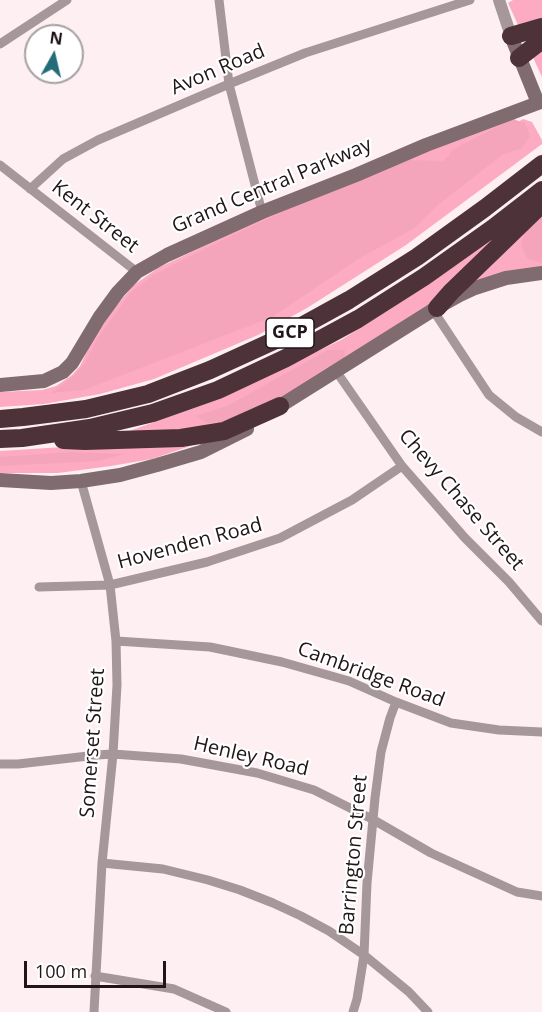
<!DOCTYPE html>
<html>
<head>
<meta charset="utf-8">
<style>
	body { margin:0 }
	#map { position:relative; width:542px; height:1012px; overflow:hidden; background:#fdeff2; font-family:"Open Sans",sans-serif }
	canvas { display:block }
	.north { position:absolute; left:24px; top:24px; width:60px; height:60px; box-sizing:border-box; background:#fff; border:2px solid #a6a1a3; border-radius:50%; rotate:8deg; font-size:16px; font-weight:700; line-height:24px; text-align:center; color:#201518 }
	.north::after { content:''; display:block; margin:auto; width:21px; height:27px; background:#246c79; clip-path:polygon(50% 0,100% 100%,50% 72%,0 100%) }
	.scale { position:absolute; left:24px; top:961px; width:142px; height:27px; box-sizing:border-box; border:3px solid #201518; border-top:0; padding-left:8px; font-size:18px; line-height:21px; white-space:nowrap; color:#201518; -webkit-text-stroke:4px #fff; paint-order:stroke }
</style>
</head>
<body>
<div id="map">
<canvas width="542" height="1012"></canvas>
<div class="north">N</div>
<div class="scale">100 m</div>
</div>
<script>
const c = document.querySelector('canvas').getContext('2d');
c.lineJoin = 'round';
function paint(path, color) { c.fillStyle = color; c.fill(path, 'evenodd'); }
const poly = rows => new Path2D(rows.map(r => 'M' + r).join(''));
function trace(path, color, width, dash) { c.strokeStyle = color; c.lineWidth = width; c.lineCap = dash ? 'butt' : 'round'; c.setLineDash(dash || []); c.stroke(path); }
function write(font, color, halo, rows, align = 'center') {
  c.font = font + ' "Open Sans",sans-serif'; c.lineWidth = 4.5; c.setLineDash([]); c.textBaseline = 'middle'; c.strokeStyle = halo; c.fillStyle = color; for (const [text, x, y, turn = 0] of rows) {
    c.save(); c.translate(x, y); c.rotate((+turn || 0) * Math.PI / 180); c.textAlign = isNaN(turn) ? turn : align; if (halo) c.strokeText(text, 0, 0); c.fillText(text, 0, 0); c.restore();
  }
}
const green = poly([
	[513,0,542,0,542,77,508,3],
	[514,118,518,122,523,119,532,122,542,140,542,144,406,245,307,308,258,335,154,379,100,394,44,404,0,407,0,392,42,390,56,386,72,375,80,366,92,341,110,313,134,285,158,268,301,200],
	[542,197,444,293,415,316,273,407,217,428,121,434,210,402,341,340,396,305],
	[542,211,542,268,478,283,473,279],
	[202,442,152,459,111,466,58,473,0,473,0,451,95,445]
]);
const forest = poly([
	[512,119,525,123,530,136,522,148,502,155,439,204,413,229,360,258,272,317,84,390,51,393,75,375,85,363,99,336,131,292,153,275,231,236,319,195,408,160,443,161,448,157,452,150],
	[542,214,542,263,527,258,521,245,526,229],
	[328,350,345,350,344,360,322,370,263,409,229,421,208,423,196,416,229,405],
	[71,452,124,454,98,461,0,466,0,457]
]);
const minor = poly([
	[219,0,229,84,262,212],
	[0,44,67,0],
	[0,165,137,272],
	[30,189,63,159,98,140,229,84,305,53,470,0],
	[433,310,489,395,516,417,542,432],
	[336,371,402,466,465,538,509,582,542,621],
	[81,481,110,585,116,641,117,685,113,754,102,863,94,1012],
	[39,587,110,585,207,562,280,538,352,500,402,466],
	[116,641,210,647,282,662,349,681,396,702,451,723,499,730,542,732],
	[0,764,18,764,97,755,113,754,181,759,257,773,314,790,372,819,431,853,517,892,542,896],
	[102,863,163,869,208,880,240,890,273,903,301,916,329,931,364,955,409,992,428,1012],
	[95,976,174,989,226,1012],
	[353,1012,357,999,364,955,367,883,375,798,381,752,390,718,396,702]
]);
const tertiary = poly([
	[499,0,511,36]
]);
const secondary = poly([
	[0,385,44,381,63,372,72,363,99,318,118,292,137,272,167,255,262,212,356,175,426,145,538,103,511,36],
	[272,411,433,310,460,295,475,288,506,278,542,273],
	[0,480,51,483,81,481,120,475,157,465,201,452,247,429]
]);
const motorway = poly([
	[511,36,542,27],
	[519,58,542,40],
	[437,308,451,292,542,204],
	[0,419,23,417,86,409,148,394,210,370,280,338,349,300,417,257,485,208,542,164],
	[0,439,22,438,90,428,153,413,218,390,286,358,358,319,424,277,493,228,542,190],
	[63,440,85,441,181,438,224,431,280,406]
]);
const shields = [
	[290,333,48]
];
const shieldNames = [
	["GCP",290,333]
];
const streetNames = [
	["Avon Road",218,70,-23],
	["Grand Central Parkway",272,186,-23],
	["Kent Street",95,217,38],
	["Chevy Chase Street",461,500,49],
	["Hovenden Road",190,544,-15],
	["Cambridge Road",371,675,20],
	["Somerset Street",93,743,-86],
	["Henley Road",251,757,13],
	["Barrington Street",354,855,-85]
];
paint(green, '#fcabc2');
paint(forest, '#f5a5bb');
trace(minor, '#a5979a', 9);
trace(tertiary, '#a5979a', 12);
trace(secondary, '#7f6b70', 14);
trace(motorway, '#4d323a', 18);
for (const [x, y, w] of shields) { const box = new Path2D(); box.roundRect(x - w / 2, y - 15, w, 30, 4.5); c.fillStyle = '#fff'; c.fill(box); trace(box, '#201518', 1.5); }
write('bold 18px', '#201518', null, shieldNames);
write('20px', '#201518', '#fff', streetNames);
</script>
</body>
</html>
